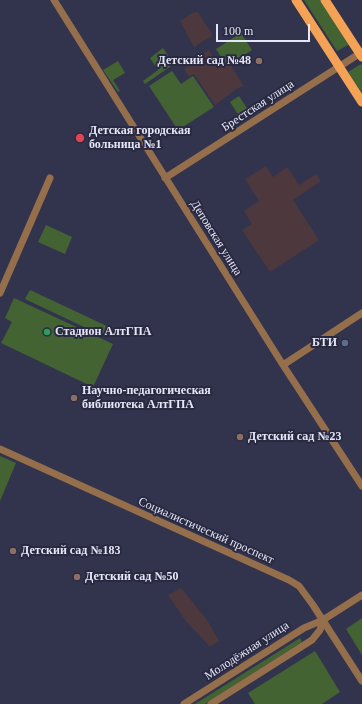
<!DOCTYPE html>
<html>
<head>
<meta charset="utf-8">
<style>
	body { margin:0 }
	#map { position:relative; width:362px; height:704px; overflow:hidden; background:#32344d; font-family:Georgia,serif }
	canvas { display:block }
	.scale { position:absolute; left:216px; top:24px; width:94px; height:18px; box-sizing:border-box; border:2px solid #e5e6f6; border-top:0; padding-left:5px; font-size:12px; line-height:14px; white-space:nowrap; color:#e5e6f6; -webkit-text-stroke:3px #292a42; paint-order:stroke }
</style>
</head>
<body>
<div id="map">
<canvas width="362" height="704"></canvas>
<div class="scale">100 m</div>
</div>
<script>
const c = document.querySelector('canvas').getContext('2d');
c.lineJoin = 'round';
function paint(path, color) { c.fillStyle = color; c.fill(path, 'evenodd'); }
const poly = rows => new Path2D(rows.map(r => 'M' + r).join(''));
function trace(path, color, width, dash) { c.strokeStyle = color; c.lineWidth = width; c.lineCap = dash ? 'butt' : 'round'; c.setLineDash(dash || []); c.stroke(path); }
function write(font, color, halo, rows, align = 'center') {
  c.font = font + ' Georgia,serif'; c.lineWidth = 4; c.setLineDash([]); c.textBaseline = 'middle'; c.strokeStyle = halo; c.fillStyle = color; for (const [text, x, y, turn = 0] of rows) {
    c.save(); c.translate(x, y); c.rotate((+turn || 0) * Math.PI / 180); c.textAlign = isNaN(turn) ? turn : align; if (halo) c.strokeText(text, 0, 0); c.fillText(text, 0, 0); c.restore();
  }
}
const industrial = poly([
	[198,12,211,32,212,36,194,47,180,21,192,13],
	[209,50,217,64,220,62,223,66,225,65,227,66,230,64,244,86,238,88,215,105,194,74,189,77,184,69,188,66,187,63],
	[266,166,273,177,287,167,299,185,316,174,321,181,293,200,319,240,270,272,242,230,252,224,244,211,259,201,245,179],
	[181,588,207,620,219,641,210,647,185,620,168,595]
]);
const green = poly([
	[304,0,321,0,350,44,337,51],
	[241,33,252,50,227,66,216,49],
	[163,48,174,64,145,84,143,81,158,70,150,58],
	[118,61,125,73,113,80,120,91,118,92,103,70],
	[361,64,362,66,362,93,348,72],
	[172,71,181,84,193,76,214,107,178,130,149,86],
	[239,96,248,110,239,116,230,102],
	[46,225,72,237,65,254,38,242],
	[30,290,109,327,105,337,25,299],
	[14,298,113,344,93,387,1,343,12,322,5,318],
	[0,456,16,463,0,501],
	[362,618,362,655,346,629],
	[300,638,302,642,205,704,195,704],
	[315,651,340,692,322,704,255,704,248,693]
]);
const minor = poly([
	[54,0,283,365,362,486],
	[165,178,362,52],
	[0,293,50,178],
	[283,365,362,313],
	[0,449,289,580,299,586,313,605,362,681],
	[184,704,304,628,323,620,362,595],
	[211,704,312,640,320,630,323,620]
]);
const major = poly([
	[296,0,362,102],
	[325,0,362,57]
]);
const markers = [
	[259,61,4,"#8d6e63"],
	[80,138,5,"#e0444e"],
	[47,332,4,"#2e9e5b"],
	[345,343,4,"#5c6f8a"],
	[74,398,4,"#8d6e63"],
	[240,437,4,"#8d6e63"],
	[13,551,4,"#8d6e63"],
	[77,577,4,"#8d6e63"]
];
const poiNames = [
	["Детский сад №48",251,61,"right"],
	["Детская городская",89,131],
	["больница №1",89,145],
	["Стадион АлтГПА",55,332],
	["БТИ",337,343,"right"],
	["Научно-педагогическая",82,391],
	["библиотека АлтГПА",82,405],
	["Детский сад №23",248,437],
	["Детский сад №183",21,551],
	["Детский сад №50",85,577]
];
const streetNames = [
	["Брестская улица",258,106,-33],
	["Деповская улица",216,238,58],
	["Социалистический проспект",206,531,24],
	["Молодёжная улица",247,651,-33]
];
paint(industrial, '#4c383d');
paint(green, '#436333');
trace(minor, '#956e4b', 7);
trace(major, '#f3a256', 9);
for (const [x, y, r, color] of markers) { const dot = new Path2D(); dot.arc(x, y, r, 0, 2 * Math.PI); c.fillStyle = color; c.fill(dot); trace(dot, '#292a42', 1.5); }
write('bold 12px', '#e5e6f6', '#292a42', poiNames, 'left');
write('12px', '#e5e6f6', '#292a42', streetNames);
</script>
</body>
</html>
